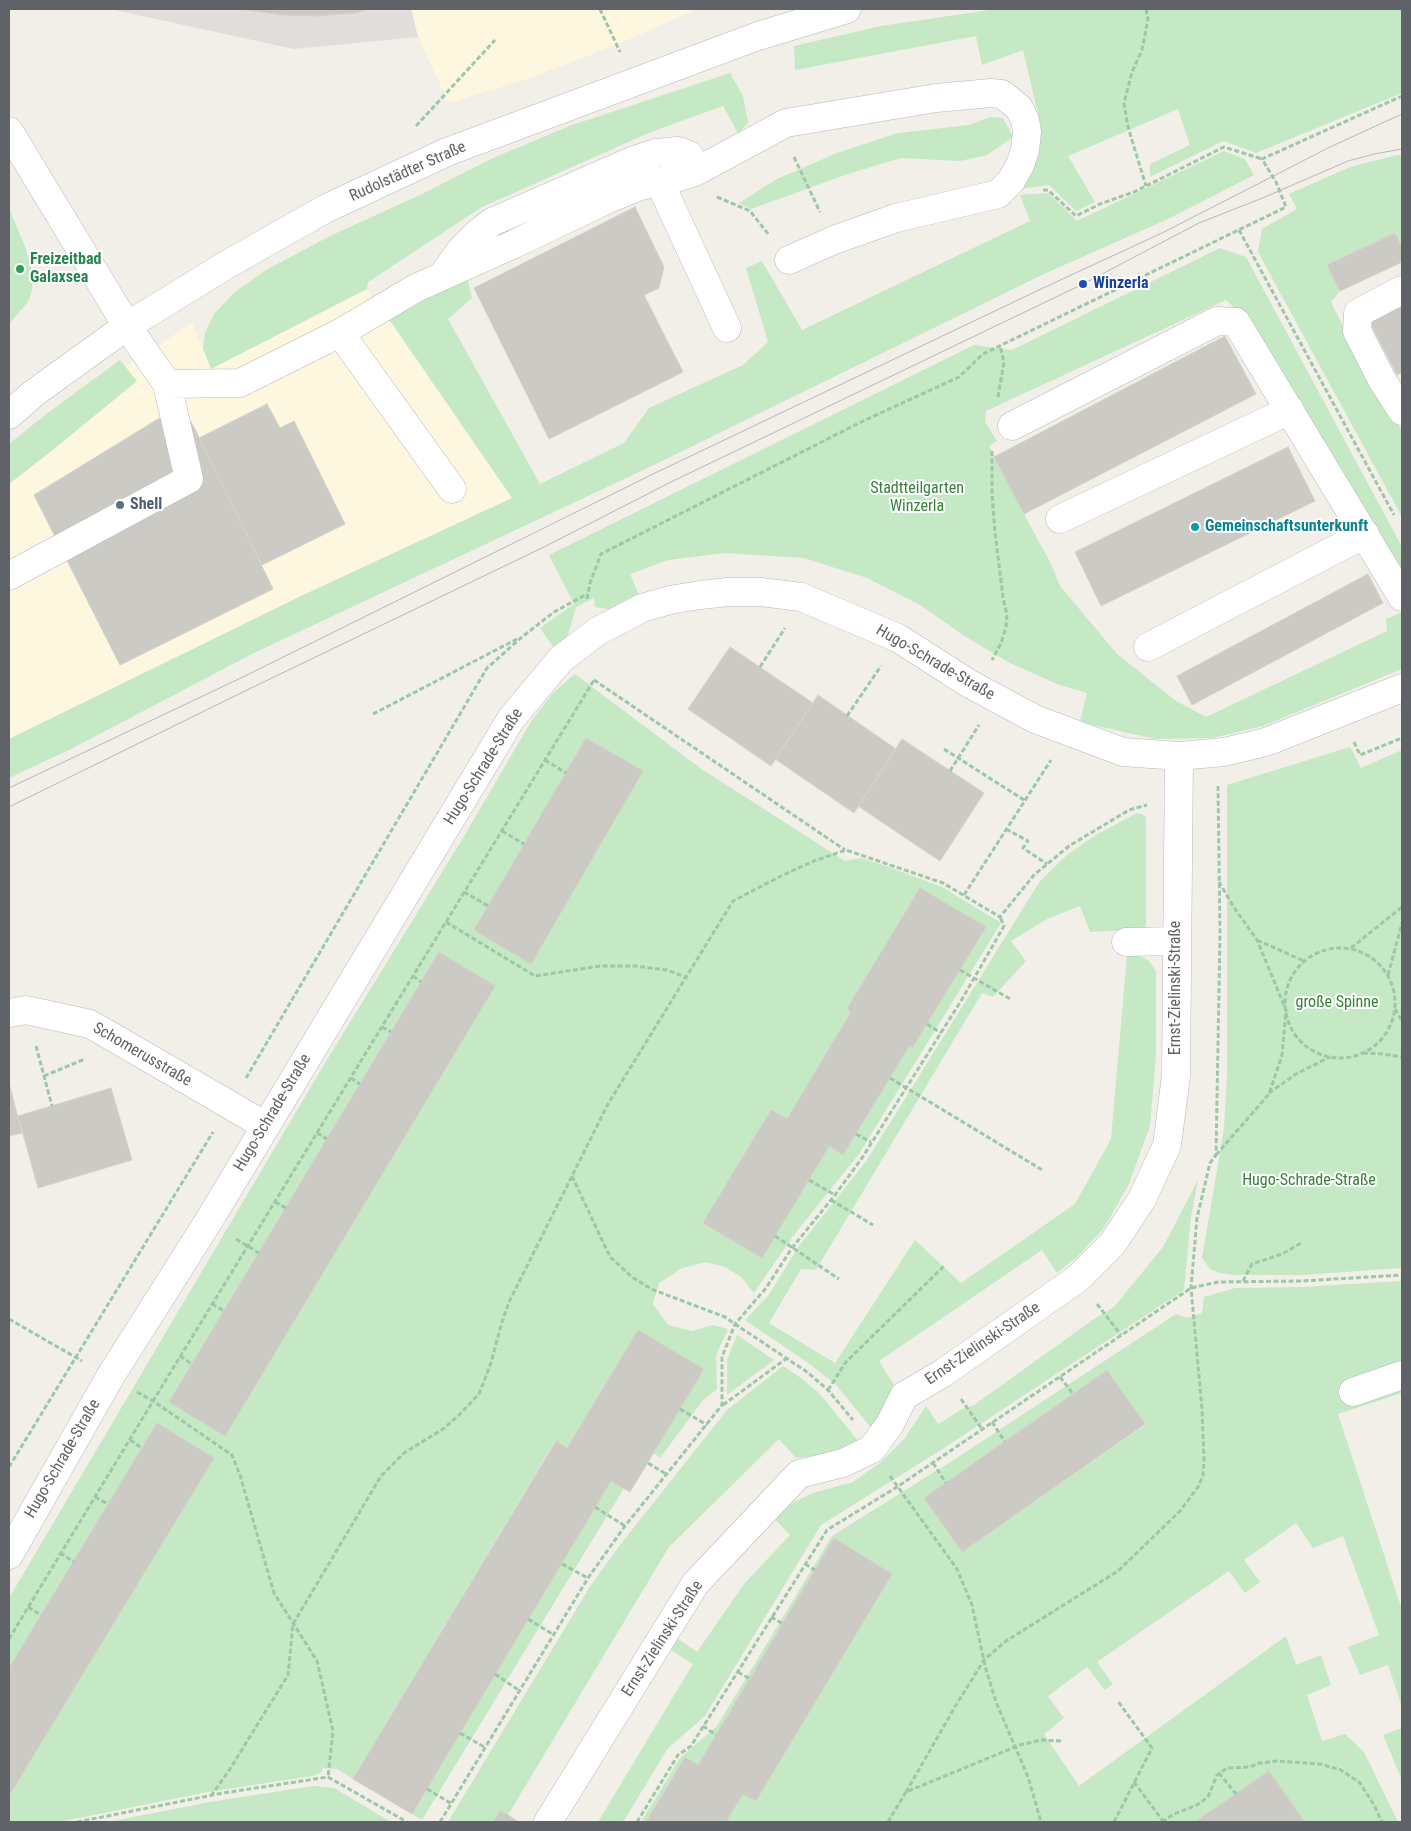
<!DOCTYPE html>
<html>
<head>
<meta charset="utf-8">
<style>
	body { margin:0 }
	#map { position:relative; width:1411px; height:1831px; overflow:hidden; background:#f1efe8; font-family:"Roboto Condensed",sans-serif }
	canvas { display:block }
	.frame { position:absolute; inset:0; border:10px solid #5f6368; pointer-events:none }
</style>
</head>
<body>
<div id="map">
<canvas width="1411" height="1831"></canvas>
<div class="frame"></div>
</div>
<script>
const c = document.querySelector('canvas').getContext('2d');
c.lineJoin = 'round';
function paint(path, color) { c.fillStyle = color; c.fill(path, 'evenodd'); }
const poly = rows => new Path2D(rows.map(r => 'M' + r).join(''));
function trace(path, color, width, dash) { c.strokeStyle = color; c.lineWidth = width; c.lineCap = dash ? 'butt' : 'round'; c.setLineDash(dash || []); c.stroke(path); }
function write(font, color, halo, rows, align = 'center') {
  c.font = font + ' "Roboto Condensed",sans-serif'; c.lineWidth = 4; c.setLineDash([]); c.textBaseline = 'middle'; c.strokeStyle = halo; c.fillStyle = color; for (const [text, x, y, turn = 0] of rows) {
    c.save(); c.translate(x, y); c.rotate((+turn || 0) * Math.PI / 180); c.textAlign = isNaN(turn) ? turn : align; if (halo) c.strokeText(text, 0, 0); c.fillText(text, 0, 0); c.restore();
  }
}
const commercial = poly([
	[411,9,697,9,616,45,530,78,449,103,418,37],
	[367,289,512,498,282,606,9,739,9,445,15,439,192,323,211,368]
]);
const industrial = poly([
	[110,9,411,9,418,37,294,49]
]);
const green = poly([
	[996,9,1402,9,1402,93,1256,153,1223,141,1150,177,1150,164,1190,145,1178,109,1068,156,1095,202,1076,211,1049,185,1021,189,1041,127,1023,50,982,65,976,36,795,70,794,46,881,26],
	[730,73,743,96,748,123,738,133,723,106,651,132,482,207,368,282,367,289,211,369,203,349,205,333,214,314,235,292,266,270,330,236,420,195,493,158,572,125],
	[990,117,1003,118,1013,137,987,155,960,161,901,158,848,174,751,209,739,203,777,179,837,153,898,133,969,125],
	[1224,151,1245,159,1254,175,1168,219,1046,273,658,463,252,654,71,749,9,778,9,739,301,596,512,498,385,313,466,274,472,298,448,319,540,484,624,443,649,408,743,365,768,342,746,268,762,261,802,330,1030,221,1020,195,1048,193,1077,221],
	[1397,155,1402,155,1402,247,1395,233,1327,265,1340,291,1331,302,1372,384,1402,431,1402,517,1258,252,1262,229,1297,209,1289,194,1350,167],
	[9,208,26,249,33,275,32,291,28,302,9,324],
	[1220,248,1246,257,1402,547,1402,574,1249,321,1226,300,986,411,985,422,997,441,989,446,1024,514,1051,564,1060,586,1117,654,1176,701,1206,717,1387,631,1386,619,1402,612,1402,669,1263,726,1212,738,1155,739,1080,722,1087,693,1057,684,1010,663,966,637,920,605,867,578,804,558,726,553,668,560,630,574,639,595,614,610,595,607,594,598,576,607,567,638,554,648,540,628,574,604,549,555,974,345,1012,350],
	[120,360,137,381,49,453,9,484,9,444,45,415],
	[575,674,700,768,845,861,861,858,889,867,942,887,1001,923,859,1154,793,1236,754,1293,740,1276,725,1267,706,1262,682,1268,659,1283,653,1304,668,1325,692,1331,713,1325,728,1329,716,1355,717,1389,703,1400,660,1458,653,1453,704,1369,638,1330,567,1448,555,1441,353,1779,337,1769,324,1768,319,1774,312,1776,208,1792,59,1822,9,1822,9,1598,322,1068,460,843,532,720,553,693],
	[1350,747,1361,768,1402,750,1401,975,1402,978,1402,1268,1302,1275,1234,1275,1220,1273,1210,1269,1202,1258,1224,1129,1227,1074,1227,785],
	[1137,813,1142,814,1146,817,1146,929,1090,932,1080,906,1047,919,1011,941,1026,961,993,997,982,993,816,1270,801,1269,769,1323,835,1363,915,1240,961,1283,1075,1204,1111,1139,1127,955,1138,955,1149,961,1156,971,1156,1054,1150,1126,1129,1184,1104,1228,1078,1256,1057,1273,1042,1250,879,1361,894,1385,873,1430,836,1385,811,1365,745,1320,768,1296,799,1246,867,1160,1040,881,1067,855,1096,835],
	[1198,1180,1191,1217,1184,1290,944,1448,821,1525,705,1716,668,1748,623,1822,598,1822,693,1664,669,1649,677,1638,697,1652,744,1584,790,1535,772,1516,792,1503,813,1493,853,1482,881,1462,905,1438,926,1406,938,1424,962,1409,974,1405,1094,1319,1114,1307,1163,1247],
	[1402,1281,1402,1393,1338,1414,1402,1610,1402,1707,1388,1665,1360,1675,1348,1647,1379,1635,1343,1536,1313,1548,1296,1523,1244,1560,1260,1582,1245,1593,1229,1571,1097,1662,1113,1684,1105,1690,1087,1667,1048,1696,1064,1718,1044,1734,1079,1786,1286,1636,1296,1665,1321,1655,1331,1685,1307,1695,1322,1741,1345,1734,1364,1752,1398,1822,726,1822,743,1794,756,1801,891,1574,834,1539,698,1765,685,1757,646,1822,641,1822,680,1758,717,1726,832,1536,952,1461,1176,1314,1187,1318,1202,1313,1204,1297,1235,1288,1302,1287],
	[1107,1370,1145,1425,962,1552,925,1498],
	[737,1335,774,1360,727,1395,727,1360],
	[783,1366,801,1378,820,1394,858,1441,840,1453,796,1458,779,1439,669,1547,508,1815,500,1811,493,1822,448,1822,591,1585,620,1545,727,1410],
	[611,1481,624,1488,422,1820,412,1814],
	[1402,1728,1402,1780,1383,1735],
	[313,1786,334,1788,391,1822,108,1822,210,1802]
]);
const building = poly([
	[240,9,369,9,355,13,317,16,282,15,240,9],
	[635,207,664,267,659,288,644,295,683,372,549,439,474,288,635,207],
	[1395,233,1402,247,1402,262,1340,291,1327,265,1395,233],
	[1402,304,1402,372,1397,375,1369,321,1402,304],
	[1225,336,1256,394,1024,514,994,457,1225,336],
	[267,404,280,428,294,421,345,524,262,565,199,438,267,404],
	[181,405,195,429,273,589,120,665,34,495,181,405],
	[1288,447,1315,501,1101,606,1075,552,1288,447],
	[1368,574,1383,603,1192,705,1177,676,1368,574],
	[730,647,813,703,771,766,688,709,730,647],
	[818,695,896,749,854,813,775,759,818,695],
	[586,738,643,771,531,964,474,930,586,738],
	[902,739,984,793,940,861,858,806,902,739],
	[920,888,986,927,912,1048,909,1046,843,1155,829,1146,762,1258,703,1223,771,1110,787,1119,851,1012,847,1009,920,888],
	[439,952,495,986,225,1436,169,1402,439,952],
	[9,1083,22,1133,9,1136,9,1083],
	[111,1088,132,1160,38,1188,18,1116,111,1088],
	[638,1330,704,1369,630,1492,611,1481,412,1814,353,1779,556,1441,567,1448,638,1330],
	[1107,1370,1145,1424,962,1552,924,1498,1107,1370],
	[157,1423,214,1458,10,1794,9,1793,9,1668,157,1423],
	[834,1538,892,1574,756,1801,743,1794,726,1822,646,1822,685,1757,698,1765,834,1538],
	[1269,1771,1305,1822,1195,1822,1236,1794,1269,1771],
	[500,1811,508,1815,519,1822,493,1822,500,1811]
]);
const path = poly([
	[600,9,620,52],
	[1146,9,1148,19,1142,50,1132,72,1124,103,1128,127,1146,186],
	[416,126,495,40],
	[794,157,820,212],
	[1043,190,1048,190,1076,216,1100,204,1134,192,1224,147,1262,159],
	[717,197,750,211,769,235],
	[1239,230,1394,515],
	[998,397,1004,362,1000,346],
	[992,451,992,493,995,533,1003,597,1007,615,1006,627,1001,643,992,660],
	[587,599,590,583,601,554,861,422,959,377,983,354,1286,207,1276,182,1262,159,1402,96],
	[760,667,785,628],
	[594,680,845,850],
	[373,714,517,639],
	[847,716,881,666],
	[1354,742,1360,755,1402,738],
	[944,749,1024,800],
	[545,760,566,773],
	[950,771,979,725],
	[1006,829,1028,841,1023,848,1047,864],
	[502,831,524,844],
	[464,892,488,906],
	[964,895,1051,760],
	[446,922,535,976,600,966,635,966,667,970,685,977],
	[1257,940,1304,961],
	[1351,948,1402,907],
	'1285 1003a55 55 0 1 1 110 0a55 55 0 1 1-110 0Z',
	[960,970,1012,1000],
	[1388,975,1402,923],
	[413,976,421,982],
	[1395,1009,1402,1021],
	[927,1024,941,1033],
	[382,1027,391,1032],
	[36,1046,52,1106],
	[1363,1053,1383,1054,1402,1057],
	[44,1076,85,1059],
	[246,1078,487,668,522,637,554,612,587,594],
	[351,1078,360,1084],
	[890,1078,1044,1171],
	[1269,1093,1296,1074,1330,1057],
	[317,1133,327,1139],
	[856,1134,871,1142],
	[1216,1155,1269,1094,1282,1055,1286,1010,1257,940,1233,906,1219,882],
	[572,1176,610,1257,632,1277,651,1289,725,1317,735,1324,807,1372,828,1390,853,1420],
	[809,1180,835,1195],
	[831,1200,873,1225],
	[275,1202,286,1208],
	[775,1236,839,1279],
	[236,1239,259,1253],
	[1243,1281,1252,1264,1282,1254,1303,1242],
	[212,1304,224,1311],
	[1097,1304,1121,1335],
	[9,1319,82,1361],
	[180,1356,192,1364],
	[1060,1377,1073,1394],
	[828,1390,846,1362,944,1266],
	[137,1392,153,1401,232,1455,240,1475,274,1593,317,1661,333,1731,328,1777],
	[961,1399,982,1429],
	[723,1405,787,1358],
	[680,1409,707,1425],
	[992,1422,1005,1442],
	[130,1440,142,1448],
	[648,1463,666,1474],
	[933,1463,946,1483],
	[9,1467,213,1132],
	[890,1476,957,1569,972,1605,985,1666,996,1702,1028,1777,1041,1822],
	[95,1497,108,1504],
	[595,1507,625,1526],
	[60,1553,74,1562],
	[562,1564,588,1578],
	[805,1564,815,1570],
	[28,1607,41,1615],
	[771,1617,783,1624],
	[528,1619,554,1635],
	[9,1639,153,1401,594,680],
	[738,1672,750,1679],
	[495,1674,520,1691],
	[703,1726,716,1735],
	[460,1733,486,1748],
	[1219,1773,1236,1794],
	[1134,1782,1163,1821],
	[427,1789,452,1804],
	[906,1792,956,1705,984,1660,1006,1641,1118,1571,1180,1511,1198,1487,1203,1475,1204,1461,1202,1409,1191,1288,1197,1218,1210,1163,1216,1155,1220,934,1218,786],
	[211,1796,230,1769,288,1675,293,1624,381,1476,404,1453,443,1429,459,1415,479,1394,491,1363,501,1325,509,1302,608,1104,733,901,783,875,814,861,846,850,943,883,1000,917,1034,875,1069,846,1129,810,1147,805],
	[77,1822,223,1793,328,1777,407,1822],
	[440,1822,588,1578,625,1526,722,1405,722,1357,735,1324,766,1288,792,1248,835,1195,862,1158,961,1001,1004,926,1000,917],
	[637,1822,678,1755,691,1746,827,1530,897,1487,1191,1288,1218,1282,1302,1281,1402,1275],
	[888,1822,906,1792,1020,1745,1041,1740,1061,1741],
	[1114,1822,1152,1748,1117,1700],
	[1162,1822,1174,1814,1197,1805,1208,1797,1217,1775,1227,1768,1250,1767,1260,1763,1277,1761,1320,1764,1341,1770,1360,1783,1374,1805,1382,1822]
]);
const minor = poly([
	[9,131,127,326,167,384,189,479,9,576],
	[659,181,727,328],
	[443,275,461,250,478,233,492,222,634,160,656,153,678,151,689,155,699,170],
	[1402,290,1358,313,1357,331,1382,380,1402,411],
	[340,333,416,288,514,244,608,199,640,186,676,178,695,172,786,123,936,98,991,93,1002,94,1019,108,1025,120,1027,132,1025,150,1020,165,1011,181,998,194,896,218,834,240,789,260],
	[167,384,240,383,340,333,452,489],
	[9,415,34,393,127,326,228,264,325,209,447,152,758,36,847,9],
	[1012,426,1217,321,1236,322,1402,597],
	[1060,519,1290,410],
	[1148,647,1365,534],
	[1126,942,1176,941],
	[9,1013,26,1010,90,1024,266,1126],
	[1353,1392,1402,1375],
	[9,1555,110,1377,208,1222,511,719,561,659,598,631,642,608,670,600,700,595,728,592,761,592,801,597,898,638,968,683,1035,719,1123,752,1179,756,1224,752,1266,742,1402,688],
	[548,1822,695,1584,799,1474,843,1463,872,1449,890,1424,904,1396,943,1373,1077,1279,1113,1243,1142,1199,1167,1145,1176,1076,1179,756]
]);
const tram = poly([
	[9,788,245,676,653,474,1041,289,1162,233,1330,147,1402,114],
	[9,807,245,691,544,547,671,482,1083,284,1199,223,1265,197,1348,161,1374,154,1402,149]
]);
const markers = [
	[20,269,5,"#2e9e5b"],
	[1083,284,5,"#1a4fb4"],
	[120,505,5,"#5c6f8a"],
	[1195,527,5,"#0f9aa8"]
];
const streetNames = [
	["Rudolstädter Straße",408,172,-24],
	["Hugo-Schrade-Straße",935,663,30],
	["Hugo-Schrade-Straße",484,767,-58],
	["Ernst-Zielinski-Straße",1176,988,-90],
	["Schomerusstraße",142,1055,30],
	["Hugo-Schrade-Straße",273,1113,-59],
	["Ernst-Zielinski-Straße",983,1344,-34],
	["Hugo-Schrade-Straße",63,1459,-60],
	["Ernst-Zielinski-Straße",663,1639,-57]
];
const leisureNames = [
	["Freizeitbad",30,260],
	["Galaxsea",30,278]
];
const transitNames = [
	["Winzerla",1093,284]
];
const parkNames = [
	["Stadtteilgarten",917,489],
	["Winzerla",917,507],
	["große Spinne",1337,1003],
	["Hugo-Schrade-Straße",1309,1181]
];
const serviceNames = [
	["Shell",130,505]
];
const cultureNames = [
	["Gemeinschaftsunterkunft",1205,527]
];
paint(commercial, '#fef7e0');
paint(industrial, '#e0deda');
paint(green, '#c5e8c5');
paint(building, '#cccac5');
trace(building, '#d6d1c6', 1);
trace(minor, '#b5b8bc', 29);
trace(path, '#9cc7a9', 3, [5, 2.5]);
trace(minor, '#fff', 28);
trace(tram, '#b6b7b8', 1);
for (const [x, y, r, color] of markers) { const dot = new Path2D(); dot.arc(x, y, r, 0, 2 * Math.PI); c.fillStyle = color; c.fill(dot); trace(dot, '#fff', 2); }
write('16px', '#5f6368', '#fff', streetNames);
write('bold 16px', '#27864d', '#fff', leisureNames, 'left');
write('bold 16px', '#164399', '#fff', transitNames, 'left');
write('16px', '#348238', '#fff', parkNames);
write('bold 16px', '#4e5e75', '#fff', serviceNames, 'left');
write('bold 16px', '#0d838f', '#fff', cultureNames, 'left');
</script>
</body>
</html>
